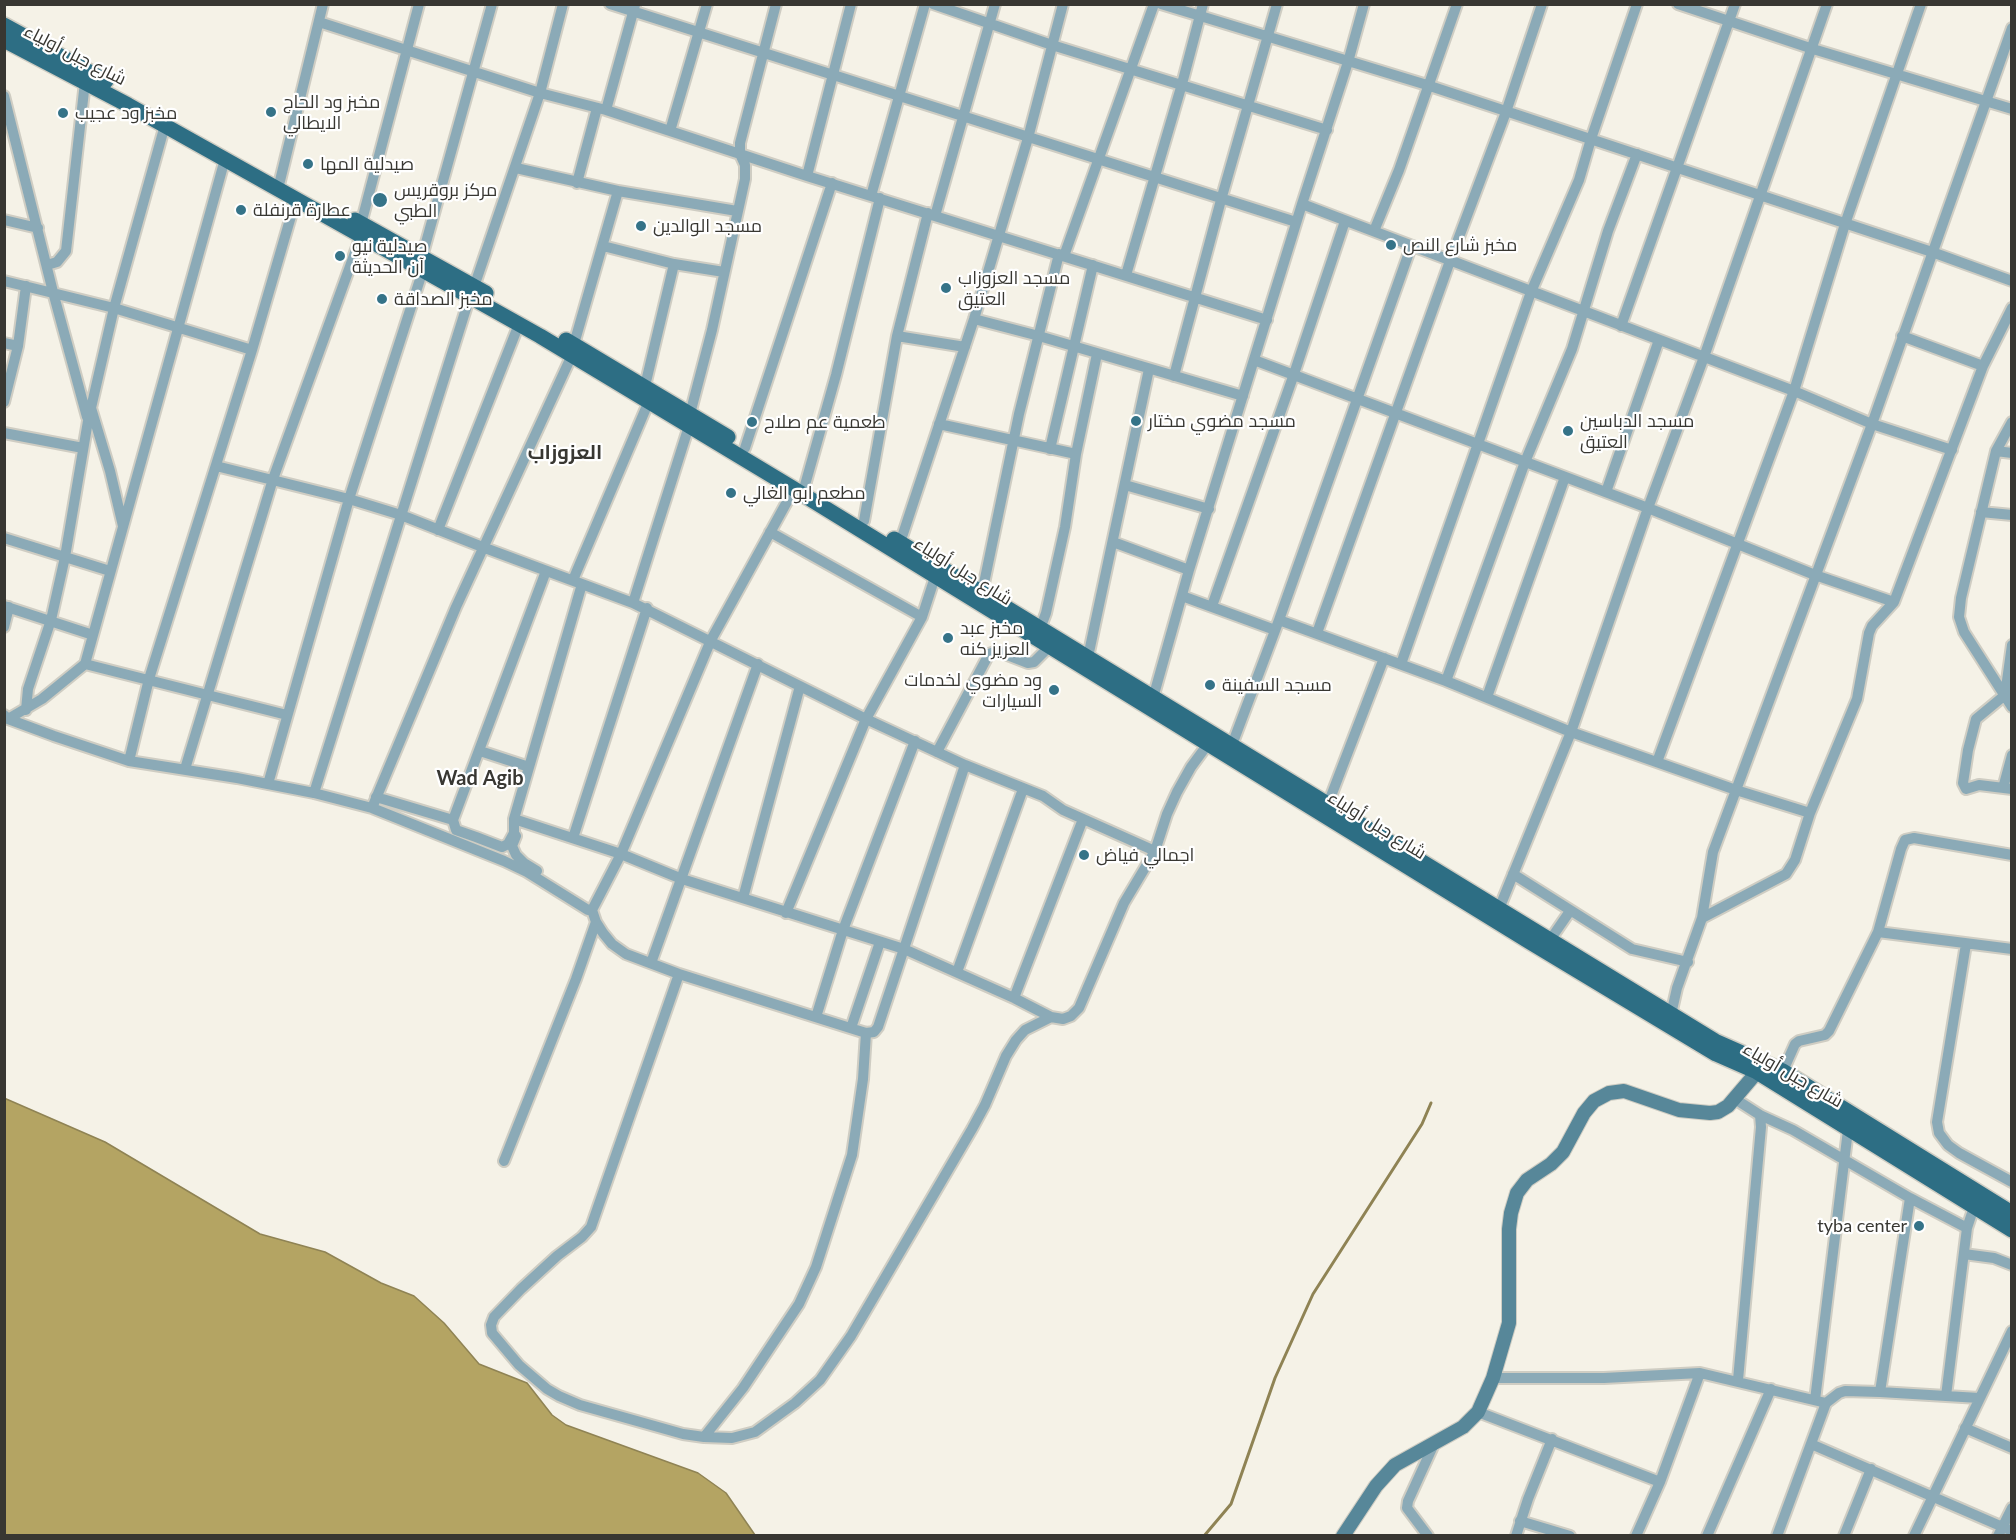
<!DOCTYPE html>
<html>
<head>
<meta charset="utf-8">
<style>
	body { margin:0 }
	#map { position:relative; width:2016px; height:1540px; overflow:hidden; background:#f5f2e7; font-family:Lato,sans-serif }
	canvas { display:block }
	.frame { position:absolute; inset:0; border:6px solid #383732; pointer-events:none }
</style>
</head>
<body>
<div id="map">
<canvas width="2016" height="1540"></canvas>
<div class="frame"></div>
</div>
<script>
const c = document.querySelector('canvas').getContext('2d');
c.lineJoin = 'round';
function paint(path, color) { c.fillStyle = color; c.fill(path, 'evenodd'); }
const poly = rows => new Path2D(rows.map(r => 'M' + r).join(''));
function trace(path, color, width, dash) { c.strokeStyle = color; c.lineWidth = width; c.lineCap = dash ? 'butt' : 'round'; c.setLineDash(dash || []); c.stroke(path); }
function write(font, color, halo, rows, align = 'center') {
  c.font = font + ' Lato,Cairo,sans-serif'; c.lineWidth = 4.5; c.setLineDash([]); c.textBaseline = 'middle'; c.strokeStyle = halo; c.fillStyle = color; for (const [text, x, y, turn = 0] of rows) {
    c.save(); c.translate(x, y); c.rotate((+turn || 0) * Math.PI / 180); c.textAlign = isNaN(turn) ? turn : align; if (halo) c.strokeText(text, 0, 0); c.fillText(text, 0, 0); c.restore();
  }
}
const water = poly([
	[4,1098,105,1142,260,1234,325,1252,381,1283,414,1296,444,1323,479,1364,527,1383,552,1415,566,1425,698,1473,726,1493,755,1535,5,1535,4,1098]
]);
const stream = poly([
	[1204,1536,1231,1504,1275,1378,1313,1294,1422,1124,1431,1103]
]);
const street = poly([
	[610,4,1296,222],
	[933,4,1052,45,1327,130],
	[1161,4,1427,85,1932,252,2012,281],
	[1678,4,1813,49,2012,109],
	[319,22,540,93,606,110,807,176,1267,320],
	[4,96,53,292,87,417],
	[606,110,635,5],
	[670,131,707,4],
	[516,168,618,191,737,211],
	[807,176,851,4],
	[577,183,597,108],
	[278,189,323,4],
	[871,196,925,4],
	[1302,204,1794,391,1872,424,1952,450],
	[935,216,995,4],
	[4,220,38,228],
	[361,224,419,4],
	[1374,231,1399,170,1457,4],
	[603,246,674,264,724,272],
	[1064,256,1154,4],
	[422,257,492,4],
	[47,265,57,262,66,251,85,82],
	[1126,275,1182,84,1203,4],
	[4,281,114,308,252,350],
	[474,287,540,93,563,4],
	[974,319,1039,336,1243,396],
	[1621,326,1735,4],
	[897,336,965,347],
	[1902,336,1983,366],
	[4,343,18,346],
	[574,344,618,191],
	[1254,360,1648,508,1815,575,1894,602],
	[1174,376,1221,200,1277,4],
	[645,386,674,264],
	[4,402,18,346,26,286],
	[91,408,110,471,123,526],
	[690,414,712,330,745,179,745,165,740,154,740,143,776,4],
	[2012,422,1996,451,1961,598,1959,617,1964,632,2012,707],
	[939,424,1076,454],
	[4,433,83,448],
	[745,448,832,183],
	[1050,449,1093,265],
	[1996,451,2012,453],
	[216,466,349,499,401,515,485,548,633,603,866,719,965,765,1043,796,1063,810,1155,851],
	[805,485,836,375,880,198],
	[1125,485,1209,509],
	[1606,492,1659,340],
	[1981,512,2012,515],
	[864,521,897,336,928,213],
	[438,530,519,324],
	[770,532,922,617],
	[4,538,110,571],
	[1113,542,1189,570],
	[900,543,974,319,1028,138,1063,4],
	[573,580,649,401],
	[982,593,1019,414,1059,254],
	[1182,596,1275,630],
	[633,603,689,426],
	[4,606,93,635],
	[1212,606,1294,374,1345,221],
	[1279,620,1446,681,1571,732,1736,790,1810,813],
	[4,627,9,607],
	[1040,629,1046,613,1065,527,1076,454,1097,354],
	[1317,633,1450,261,1506,112,1542,4],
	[2012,645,2005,695,1976,719,1968,750,1963,783,1966,789,1979,785,2012,789],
	[1088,657,1149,369],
	[85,664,287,715],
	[1401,664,1531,292,1579,180,1591,139,1637,4],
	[1446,681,1525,462,1572,349,1608,231,1637,154],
	[1487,697,1565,477],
	[1153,698,1189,570,1302,204,1348,62,1364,4],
	[26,710,28,689,51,620,65,557,88,421,114,308,165,125],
	[4,715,8,719,54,736,129,761,237,778,314,793,372,808,504,861,527,872,588,910,592,910,621,854,711,640,794,489],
	[8,719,42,699,85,664,225,159],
	[1232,745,1279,620,1411,247],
	[480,751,529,767],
	[937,752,989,654,997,651,1028,663,1034,662,1049,647],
	[129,761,149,679,252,350,296,199],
	[1657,762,1794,391,1845,224,1921,4],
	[185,769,273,479,361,236],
	[268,784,349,499,423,270],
	[2003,788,2012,755],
	[314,793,470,296],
	[376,797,453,820,456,830,476,837,502,847,508,844,514,833,514,819,582,584],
	[1328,804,1384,658],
	[372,808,456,607,572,355],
	[514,819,621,854,682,879,904,949,1014,998,1051,1017,1063,1019,1071,1016,1079,1008,1124,903,1155,851,1167,814,1177,792,1191,767,1208,744],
	[453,820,546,571],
	[516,836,512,846,516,855,524,863,537,871],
	[573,838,647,608],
	[1513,874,1632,949,1688,962],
	[743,898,800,686],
	[1499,909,1571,732,1648,508,1704,357,1827,4],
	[592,910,596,922,603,933,612,944,626,954,679,974,866,1033,874,1032,878,1027,965,765],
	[786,913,866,719,922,617,935,577],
	[1702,918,1786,874,1795,860,1810,813,1857,699,1869,633,1872,626,1894,602,1983,366,2012,308],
	[1878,932,1901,849,1905,840,1914,838,2012,855],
	[1550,940,1570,911],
	[1966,944,1937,1122,1939,1133,1948,1145,1959,1153,2012,1182],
	[651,963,758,664],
	[957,972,1023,789],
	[679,974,591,1227,582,1237,557,1256,521,1289,494,1317,491,1325,492,1333,519,1365,547,1389,559,1396,580,1405,683,1434,704,1437,732,1438,755,1432,795,1403,820,1380,851,1336,972,1129,985,1105,1006,1056,1016,1040,1025,1030,1051,1017],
	[1014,998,1083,819],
	[816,1017,843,930,915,741],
	[1670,1019,1677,988,1702,918,1713,852,1872,424,2012,28],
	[851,1028,880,942],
	[1783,1071,1795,1044,1799,1041,1825,1035,1829,1031,1878,932,2012,949],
	[1735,1099,1760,1115,1761,1127,1738,1380],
	[1760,1115,1793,1130,1910,1198,1967,1228],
	[504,1161,576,979,596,922],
	[1964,1254,1994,1258,2012,1265],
	[1493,1378,1604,1378,1700,1373,1826,1403],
	[1880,1392,1910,1198],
	[1946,1396,1967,1228,1974,1207],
	[1815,1400,1848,1130],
	[1478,1412,1660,1482],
	[1965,1428,2012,1448],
	[704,1437,743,1388,799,1304,816,1267,852,1155,863,1079,866,1033],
	[1811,1444,2012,1531],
	[1520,1521,1570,1536],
	[1428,1536,1407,1508,1408,1501,1434,1444],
	[1516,1536,1528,1499,1552,1439],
	[1636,1536,1660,1482,1700,1373],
	[1707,1536,1771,1389],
	[1777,1536,1826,1403,1839,1393,1845,1391,1880,1392,1979,1398],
	[1844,1536,1871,1469],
	[1914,1536,2012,1331],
	[1998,1536,2012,1508]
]);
const secondary = poly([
	[1343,1536,1376,1486,1395,1465,1463,1427,1478,1412,1493,1378,1509,1323,1509,1229,1511,1213,1517,1193,1527,1180,1551,1164,1563,1152,1584,1113,1594,1101,1609,1093,1624,1091,1679,1110,1710,1113,1718,1112,1728,1106,1757,1072]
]);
const primary = poly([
	[4,25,106,81],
	[4,40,128,105,540,336,794,489,1530,942,1716,1054,1757,1072,2012,1230],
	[355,220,486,293],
	[566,340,728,437],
	[894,539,1715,1041,1783,1071,2012,1213]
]);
const markers = [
	[271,112,6,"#357388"],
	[63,113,6,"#357388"],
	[308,164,6,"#357388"],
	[380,200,8,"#357388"],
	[241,210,6,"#357388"],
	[641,226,6,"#357388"],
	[1391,245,6,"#357388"],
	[340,256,6,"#357388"],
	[946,288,6,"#357388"],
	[382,299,6,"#357388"],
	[1136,421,6,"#357388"],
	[752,422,6,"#357388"],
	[1568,431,6,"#357388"],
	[731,493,6,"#357388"],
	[948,638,6,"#357388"],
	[1210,685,6,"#357388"],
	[1054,690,6,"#357388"],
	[1084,855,6,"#357388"],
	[1919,1226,6,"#357388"]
];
const streetNames = [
	["شارع جبل أولياء",75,55,27],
	["شارع جبل أولياء",963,571,32],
	["شارع جبل أولياء",1377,825,32],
	["شارع جبل أولياء",1793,1075,30]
];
const poiNames = [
	["مخبز ود الحاج",283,102],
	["الايطالي",283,123],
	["مخبز ود عجيب",75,113],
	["صيدلية المها",320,164],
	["مركز بروقريس",394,190],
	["الطبي",394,211],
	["عطارة قرنفلة",253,210],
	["مسجد الوالدين",653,226],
	["مخبز شارع النص",1403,245],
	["صيدلية نيو",352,246],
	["آن الحديثة",352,267],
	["مسجد العزوزاب",958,278],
	["العتيق",958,299],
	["مخبز الصداقة",394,299],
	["مسجد مضوي مختار",1148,421],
	["مسجد الدباسين",1580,421],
	["العتيق",1580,442],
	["طعمية عم صلاح",764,422],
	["مطعم ابو الغالي",743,493],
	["مخبز عبد",960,628],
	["العزيز كنه",960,649],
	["ود مضوي لخدمات",1042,680,"right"],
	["السيارات",1042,701,"right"],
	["مسجد السفينة",1222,685],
	["اجمالي فياض",1096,855],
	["tyba center",1907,1226,"right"]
];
const neighbourhoodNames = [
	["العزوزاب",565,453],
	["Wad Agib",480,779]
];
paint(water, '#b4a463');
trace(water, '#8f8354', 1.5);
trace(stream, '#8f8354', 3);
trace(street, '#cfcdc3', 14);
trace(secondary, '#cfcdc3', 16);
trace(primary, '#cfcdc3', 18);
trace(street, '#8baab7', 10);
trace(secondary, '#578799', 14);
trace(primary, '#2d6e84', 15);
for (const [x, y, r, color] of markers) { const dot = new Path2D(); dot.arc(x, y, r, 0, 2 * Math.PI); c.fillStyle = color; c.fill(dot); trace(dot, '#fff', 2); }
write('18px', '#383732', '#fff', streetNames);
write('18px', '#383732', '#fff', poiNames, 'left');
write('bold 20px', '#383732', '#fff', neighbourhoodNames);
</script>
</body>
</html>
